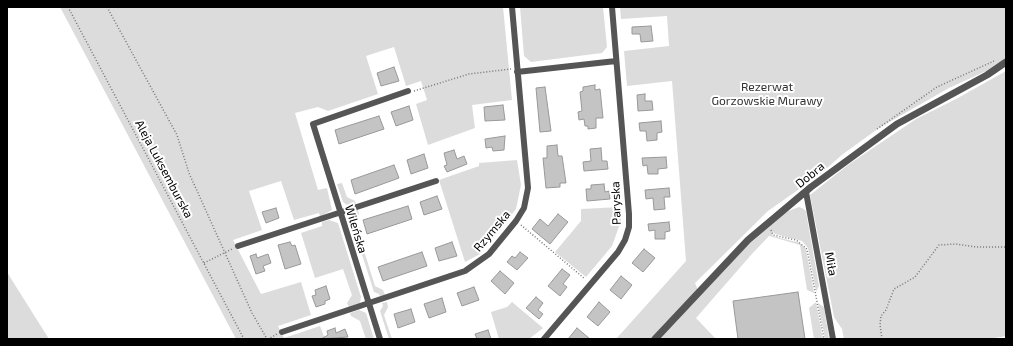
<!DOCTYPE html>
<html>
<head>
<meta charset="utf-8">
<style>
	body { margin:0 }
	#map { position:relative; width:1013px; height:346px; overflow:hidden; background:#fff; font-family:"Exo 2",sans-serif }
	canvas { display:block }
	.frame { position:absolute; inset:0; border:8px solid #000; pointer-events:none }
</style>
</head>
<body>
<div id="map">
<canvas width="1013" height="346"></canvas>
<div class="frame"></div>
</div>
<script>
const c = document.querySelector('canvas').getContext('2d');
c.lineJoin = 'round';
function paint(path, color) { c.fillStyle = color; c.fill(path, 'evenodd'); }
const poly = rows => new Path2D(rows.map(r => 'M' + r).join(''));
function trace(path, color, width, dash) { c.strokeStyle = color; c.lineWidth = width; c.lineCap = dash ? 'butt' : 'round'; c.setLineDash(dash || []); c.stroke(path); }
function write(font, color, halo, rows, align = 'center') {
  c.font = font + ' "Exo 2",sans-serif'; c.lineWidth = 4; c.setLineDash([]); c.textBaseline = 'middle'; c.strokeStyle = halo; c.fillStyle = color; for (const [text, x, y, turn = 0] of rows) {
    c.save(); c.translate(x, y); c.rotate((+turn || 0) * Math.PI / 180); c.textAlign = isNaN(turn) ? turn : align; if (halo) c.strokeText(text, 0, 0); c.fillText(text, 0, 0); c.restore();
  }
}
const green = poly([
	[60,7,503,7,512,100,472,105,475,128,428,145,416,104,427,100,421,81,406,86,394,47,366,56,378,94,328,111,318,107,295,113,318,190,327,188,332,210,320,217,319,213,294,220,281,181,249,191,262,230,233,240,261,294,301,282,311,315,278,326,284,338,320,326,325,339,236,339],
	[520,7,603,7,607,47,602,53,531,62,524,56],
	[620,7,1006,7,1006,58,986,71,949,88,879,128,843,154,819,175,768,211,695,283,700,295,747,246,786,212,799,207,804,209,806,212,819,286,816,292,808,248,802,241,775,234,773,232,772,234,773,236,800,243,806,249,814,293,807,290,800,245,769,236,751,255,696,318,716,339,616,339,686,261,672,81,627,86,624,51,669,46,667,16,621,19],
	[1006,71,1006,336,988,339,844,339,842,329,834,317,810,195,848,165,916,119,956,99],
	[517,160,521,185,516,209,480,254,465,262,439,180,479,166,479,163],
	[342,183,347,197,355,201,356,205,347,205,343,202,337,184],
	[620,207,621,221,612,246,586,277,555,252,581,221,581,209],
	[358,210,359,214,355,222,375,286,383,290,385,295,380,296,379,294,374,292,351,220,352,215,356,214,355,211],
	[329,220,338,223,361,297,360,303,349,307,347,303,352,295,343,269,315,278,301,233,322,226,322,222],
	[7,272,15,285,49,339,7,339],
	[387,302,388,307,384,315,392,339,389,339,380,311,383,306,382,303],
	[512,302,543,328,529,339,499,339,491,312,507,307],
	[816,302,823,339,814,339,809,308],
	[818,303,824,307,829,339,825,339],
	[359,310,366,313,374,339,366,339,360,321,351,316,350,313]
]);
const building = poly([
	[651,26,653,41,641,42,640,34,632,34,632,27,651,26],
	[394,67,399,81,381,86,377,73,394,67],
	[595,85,595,90,600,89,603,118,596,118,596,128,588,129,588,126,585,126,584,119,579,120,578,112,582,111,580,92,583,91,583,87,595,85],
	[545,87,551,131,540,132,536,88,545,87],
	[645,94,645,101,652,101,653,110,638,111,637,95,645,94],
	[503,105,505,120,485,121,484,107,503,105],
	[409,106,413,120,396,126,391,112,409,106],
	[379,116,384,129,339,144,335,130,379,116],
	[661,121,662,132,657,133,657,140,647,141,646,131,640,131,639,123,661,121],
	[505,136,504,150,493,151,492,147,486,148,485,139,505,136],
	[557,145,558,156,562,156,566,183,560,183,560,187,546,188,543,158,547,158,547,146,557,145],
	[601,148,602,161,607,161,608,169,584,171,583,162,591,161,590,149,601,148],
	[454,150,457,159,464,156,467,164,447,172,444,166,447,165,444,153,454,150],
	[424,154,428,168,411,174,407,160,424,154],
	[666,157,667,168,658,169,658,174,648,174,647,165,643,166,642,158,666,157],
	[394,165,399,178,355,194,351,180,394,165],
	[604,184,605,192,609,191,610,199,587,201,586,189,591,189,591,185,604,184],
	[669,188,670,197,664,197,665,209,654,210,653,198,646,199,645,190,669,188],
	[437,196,442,209,424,215,420,202,437,196],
	[408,206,412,219,367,234,363,220,408,206],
	[276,208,279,218,266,223,262,212,276,208],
	[558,214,568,222,550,244,532,229,540,219,548,226,558,214],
	[669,222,670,231,665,232,665,239,655,239,655,230,649,231,648,224,669,222],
	[290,242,292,246,295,245,301,264,285,269,278,245,290,242],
	[452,242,457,256,439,261,435,248,452,242],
	[644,249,655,258,643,272,632,263,644,249],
	[422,252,427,266,383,281,378,267,422,252],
	[520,252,528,258,517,270,507,262,512,256,515,258,520,252],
	[256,254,257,258,268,254,271,263,263,266,265,271,256,274,250,256,256,254],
	[562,269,570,275,563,284,567,287,560,296,548,286,562,269],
	[500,271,514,283,505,294,491,281,500,271],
	[621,276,632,285,621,299,610,290,621,276],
	[326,286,330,299,325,301,325,304,316,307,312,296,316,295,315,290,326,286],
	[474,287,479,300,462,306,457,293,474,287],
	[798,292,805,339,738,339,733,301,798,292],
	[536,297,543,303,538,310,543,314,539,319,526,308,536,297],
	[442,298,446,312,429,318,424,304,442,298],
	[599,302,610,312,598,326,587,317,599,302],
	[411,309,415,322,398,328,394,314,411,309],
	[335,328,336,333,345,329,348,337,321,339,328,335,327,331,335,328],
	[577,328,590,339,568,339,577,328],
	[488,330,491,339,477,339,475,334,488,330]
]);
const path = poly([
	[68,7,244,339],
	[107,7,177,135,189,173,252,313,267,339],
	[414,91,469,74,511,69],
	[877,129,937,87,994,61],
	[521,225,585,279],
	[771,230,773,235,796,240,807,249,824,339],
	[204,263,232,249],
	[268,339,277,334],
	[882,339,880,325,881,316,886,310,894,289,915,277,939,245,956,244,976,247,1006,247]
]);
const minor = poly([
	[517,72,616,61],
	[806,192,833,339],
	[238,246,436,181],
	[282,332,465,271,489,254,516,221,524,208,528,188,512,7],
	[380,339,313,124,408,91],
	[544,339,618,252,625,240,629,227,629,214,612,7]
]);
const tertiary = poly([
	[655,339,748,240,811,187,897,124,987,75,1006,62]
]);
const parkNames = [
	["Rezerwat",767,87],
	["Gorzowskie Murawy",767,101]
];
const streetNames = [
	["Aleja Luksemburska",164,169,62],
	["Dobra",810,175,-39],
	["Paryska",616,203,-92],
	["Wileńska",356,229,73],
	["Rzymska",492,231,-50],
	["Miła",831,264,80]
];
paint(green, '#dcdcdc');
paint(building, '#c4c4c4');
trace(building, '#999', 1);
trace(path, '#777', 1.5, [1, 2]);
trace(minor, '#555', 6);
trace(tertiary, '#555', 7);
write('12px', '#333', '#fff', parkNames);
write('12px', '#000', '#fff', streetNames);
</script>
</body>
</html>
